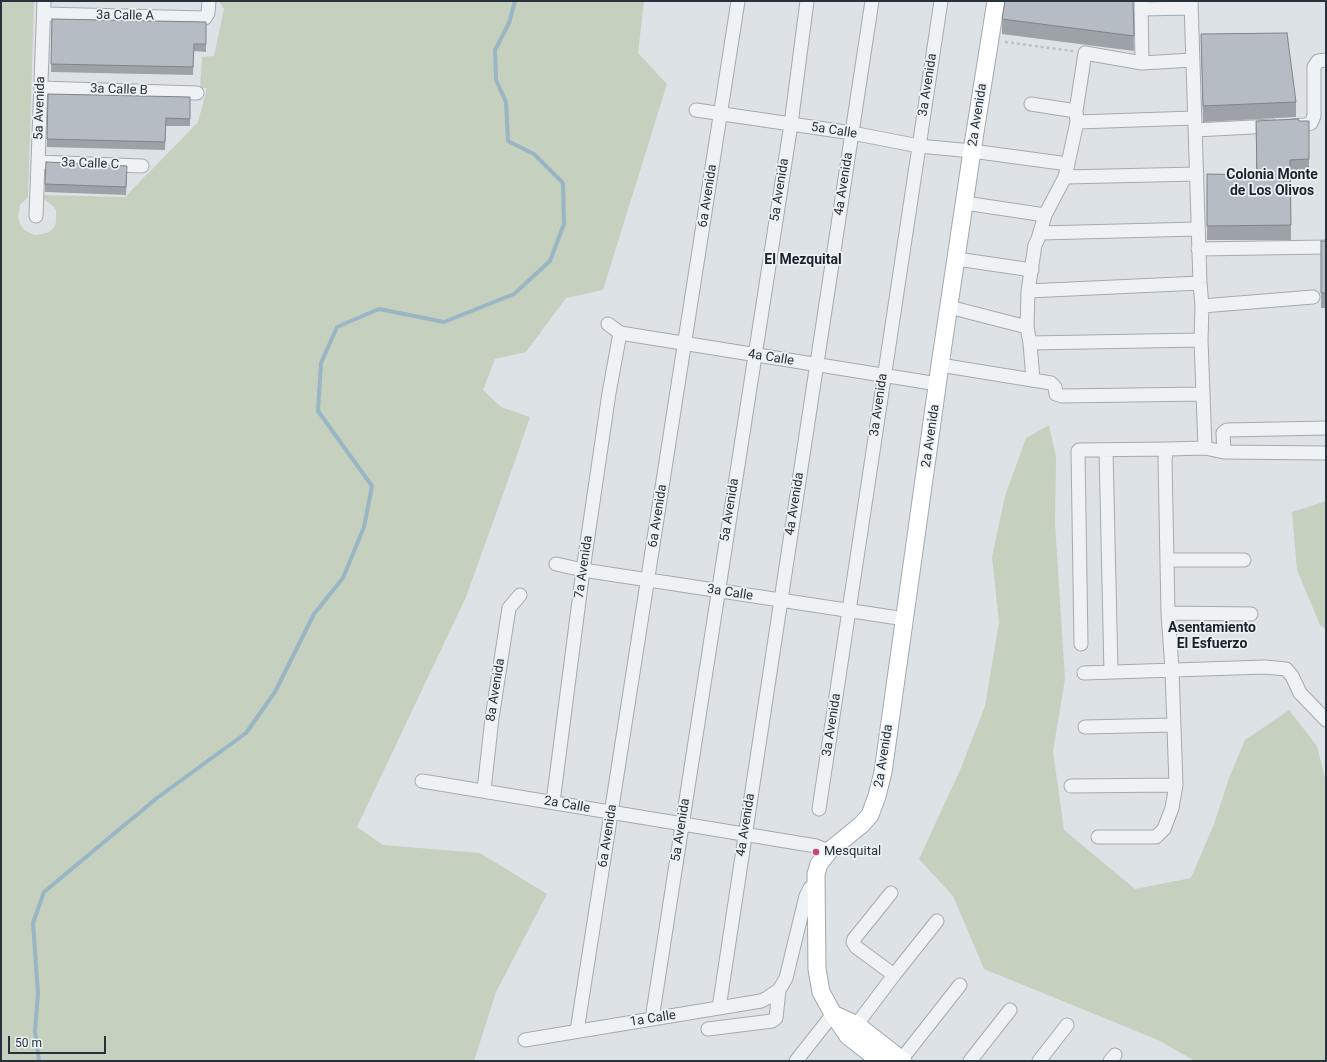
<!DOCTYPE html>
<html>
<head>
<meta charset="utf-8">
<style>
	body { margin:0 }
	#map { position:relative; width:1327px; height:1062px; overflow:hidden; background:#dde2e6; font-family:Roboto,sans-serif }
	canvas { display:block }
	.frame { position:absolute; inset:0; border:2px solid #27323c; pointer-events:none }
	.scale { position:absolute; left:8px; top:1036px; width:98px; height:18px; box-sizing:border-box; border:2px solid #27323c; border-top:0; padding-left:5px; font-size:12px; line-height:14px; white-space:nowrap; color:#27323c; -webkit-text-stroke:3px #ecf1f4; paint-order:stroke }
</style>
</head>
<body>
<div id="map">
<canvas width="1327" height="1062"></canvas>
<div class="frame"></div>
<div class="scale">50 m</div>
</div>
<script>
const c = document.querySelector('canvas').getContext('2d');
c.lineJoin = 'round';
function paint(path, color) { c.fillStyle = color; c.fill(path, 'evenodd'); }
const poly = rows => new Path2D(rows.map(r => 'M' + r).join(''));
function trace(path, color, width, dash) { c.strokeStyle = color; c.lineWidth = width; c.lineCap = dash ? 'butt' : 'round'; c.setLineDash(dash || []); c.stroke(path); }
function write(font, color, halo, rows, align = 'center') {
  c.font = font + ' Roboto,sans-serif'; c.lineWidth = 3.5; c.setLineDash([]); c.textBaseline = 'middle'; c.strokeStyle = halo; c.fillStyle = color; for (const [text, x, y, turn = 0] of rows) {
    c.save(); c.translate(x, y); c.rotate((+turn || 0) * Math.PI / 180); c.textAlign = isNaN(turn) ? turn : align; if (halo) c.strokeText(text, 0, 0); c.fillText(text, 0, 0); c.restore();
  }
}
const green = poly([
	[1,1,34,1,28,197,20,205,18,217,20,224,24,230,35,235,42,234,49,232,54,227,56,222,56,210,53,206,44,199,44,195,125,197,198,122,207,88,200,88,202,57,214,56,224,9,219,1,644,1,638,53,667,84,603,290,566,298,526,352,495,359,483,390,501,407,530,417,516,458,466,597,357,827,383,845,480,853,547,894,496,992,474,1061,1,1061],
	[1049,425,1056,457,1055,523,1065,679,1053,751,1064,830,1135,889,1191,878,1214,824,1229,778,1245,740,1289,710,1317,746,1326,782,1326,1061,1195,1061,1158,1040,984,969,953,896,919,859,961,768,985,706,999,622,992,557,1005,496,1026,438],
	[1326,501,1326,630,1320,625,1297,570,1292,512]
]);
const stream = poly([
	[39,1061,35,1031,38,994,33,923,44,892,157,798,246,733,275,692,314,614,343,578,364,527,372,486,318,411,321,363,337,327,379,309,444,322,514,294,550,261,564,224,563,183,534,154,508,141,506,102,496,80,495,50,509,23,515,1]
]);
const path = poly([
	[1005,42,1073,51]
]);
const minor = poly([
	[1141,1,1142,63],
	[1191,1,1200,283,1202,306,1201,340,1205,448],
	[1141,9,1191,8],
	[44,14,205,18,208,13,209,1],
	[41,88,197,93],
	[1031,104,1076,111],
	[696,110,852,133,919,146,972,151,1068,164],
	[1077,122,1194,118],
	[1293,126,1305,125,1311,123,1314,116,1314,67,1318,61,1326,60],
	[1195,130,1272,126],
	[38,162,142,166],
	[1065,177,1197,174],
	[965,203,1045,215],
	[36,216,44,1],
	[1040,233,1198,229],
	[1198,249,1326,247],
	[957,259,1032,270],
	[1028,291,1200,283],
	[1202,306,1313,297],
	[949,307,1027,327],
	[608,324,620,333,938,384],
	[1030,343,1201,340],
	[940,365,1051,383,1055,387,1056,394,1062,396,1203,394],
	[1033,380,1030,343,1027,327,1028,291,1035,245,1038,239,1045,215,1065,177,1077,122,1076,111,1085,53,1142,63,1192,60],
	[1106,450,1111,672],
	[1224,452,1223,433,1227,430,1326,428],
	[1167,560,1244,560],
	[556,564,583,570,905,619],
	[1168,613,1251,614],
	[1081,644,1078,451,1079,450,1167,449,1205,448,1224,452,1326,453],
	[1084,673,1265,667,1286,669,1292,676,1300,693,1326,720],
	[1085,727,1173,725],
	[422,781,816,846,829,851],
	[1071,786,1176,785],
	[484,790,492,718,509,608,520,595],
	[553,802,583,570,609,393,620,333],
	[819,809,941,1],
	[1098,837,1156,837,1164,829,1172,808,1176,785,1172,670,1168,613,1165,459,1167,449],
	[891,893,854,939,853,942,856,947,894,975],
	[719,1008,872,1],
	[652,1019,791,124,807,1],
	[708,1029,772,1021,776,1018,779,990],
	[577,1031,738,1],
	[851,1032,894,975,937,921],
	[525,1040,761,1001,767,998,779,990,786,978,806,896,810,888,816,887],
	[901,1060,960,985],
	[796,1061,833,1014],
	[970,1061,1010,1010],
	[1039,1061,1067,1025],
	[1110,1061,1115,1055]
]);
const major = poly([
	[835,1015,857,1025,903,1061],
	[880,1061,848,1036,833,1014,821,992,817,969,816,874,819,864,829,851,861,825,870,815,877,796,883,772,940,365,972,151,996,1]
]);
const wall = poly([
	[127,1,193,1,193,2],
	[1133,1,1134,51,1002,34,1002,19],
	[52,19,206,22,206,52,194,51,193,75,51,72],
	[1201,34,1296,102,1296,117,1203,122],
	[190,97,190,126,166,126,165,150,47,147,47,139],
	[1256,121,1299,121,1309,135,1309,173,1291,174,1291,240,1207,240,1207,174,1256,175],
	[127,173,126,195,45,192,45,184],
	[1321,241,1326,241,1326,308,1321,308]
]);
const building = poly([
	[1005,1,1133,1,1134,36,1002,19,1005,1],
	[52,19,206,22,206,44,194,44,193,67,51,64,52,19],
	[1287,33,1296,102,1203,106,1201,34,1287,33],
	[48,94,190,97,190,119,166,118,165,142,47,139,48,94],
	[1298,119,1299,121,1309,121,1309,159,1290,160,1291,225,1207,226,1207,174,1257,175,1256,121,1298,119],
	[46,162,127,166,126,187,45,184,46,162],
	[1321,241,1326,241,1326,293,1321,293,1321,241]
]);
const markers = [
	[816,852,4,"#c74770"]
];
const streetNames = [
	["3a Calle A",125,16,1],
	["3a Avenida",928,85,-81],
	["3a Calle B",119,90,2],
	["5a Avenida",40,108,-88],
	["2a Avenida",978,115,-81],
	["5a Calle",834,131,9],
	["3a Calle C",90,164,2],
	["4a Avenida",844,184,-81],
	["5a Avenida",780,190,-81],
	["6a Avenida",708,196,-81],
	["4a Calle",771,358,9],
	["3a Avenida",879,405,-82],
	["2a Avenida",931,436,-82],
	["4a Avenida",795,504,-81],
	["5a Avenida",730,510,-81],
	["6a Avenida",658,516,-81],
	["7a Avenida",584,567,-82],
	["3a Calle",730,593,9],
	["8a Avenida",496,690,-81],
	["3a Avenida",832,725,-81],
	["2a Avenida",884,756,-81],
	["2a Calle",567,805,10],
	["4a Avenida",746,825,-81],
	["5a Avenida",681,830,-81],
	["6a Avenida",608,836,-81],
	["1a Calle",653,1019,-9]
];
const poiNames = [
	["Mesquital",824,852]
];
const neighbourhoodNames = [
	["Colonia Monte",1272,175],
	["de Los Olivos",1272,191],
	["El Mezquital",803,260],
	["Asentamiento",1212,628],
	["El Esfuerzo",1212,644]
];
paint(green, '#c6d0be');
trace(stream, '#99b6c5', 4);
trace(minor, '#a3aab0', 15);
trace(major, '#9da9b1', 19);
trace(path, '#bbc0c5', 2.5, [3, 3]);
trace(minor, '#eff2f5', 13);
trace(major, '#fff', 17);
paint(wall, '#9ca2a8');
paint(building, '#b5bcc3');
trace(building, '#7f8488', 1);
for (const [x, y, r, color] of markers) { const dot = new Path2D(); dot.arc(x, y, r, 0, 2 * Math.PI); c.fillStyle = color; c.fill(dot); trace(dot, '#ecf1f4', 1.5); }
write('13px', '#27323c', '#ecf1f4', streetNames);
write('13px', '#27323c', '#ecf1f4', poiNames, 'left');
write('bold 14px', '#1a232c', '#ecf1f4', neighbourhoodNames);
</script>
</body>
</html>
